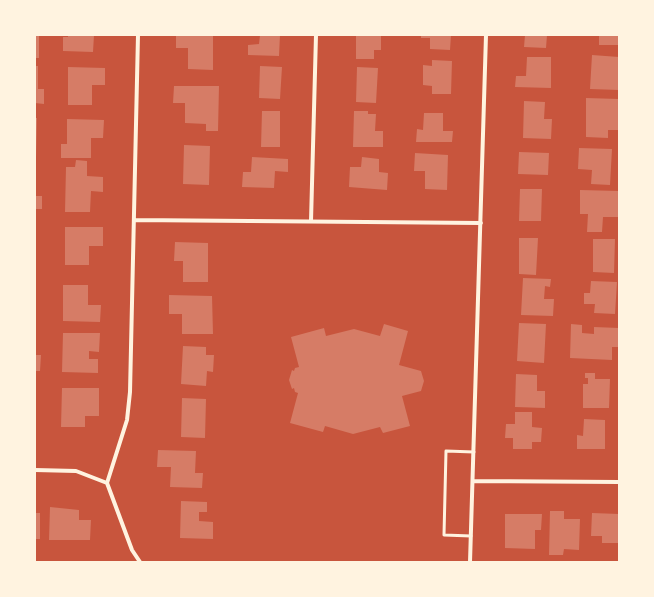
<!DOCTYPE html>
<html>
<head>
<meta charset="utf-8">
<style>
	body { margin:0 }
	#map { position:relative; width:654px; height:597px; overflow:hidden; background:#c8553d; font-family:Jost,sans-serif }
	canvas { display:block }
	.frame { position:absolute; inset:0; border:36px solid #fff3e0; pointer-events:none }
</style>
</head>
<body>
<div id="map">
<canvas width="654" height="597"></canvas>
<div class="frame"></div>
</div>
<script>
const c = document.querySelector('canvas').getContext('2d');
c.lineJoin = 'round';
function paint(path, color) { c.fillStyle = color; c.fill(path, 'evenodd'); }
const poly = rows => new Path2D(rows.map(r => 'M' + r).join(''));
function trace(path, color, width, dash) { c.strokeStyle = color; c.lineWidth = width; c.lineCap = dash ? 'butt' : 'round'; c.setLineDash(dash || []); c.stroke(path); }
const building = poly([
	[35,35,39,35,39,58,35,58],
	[68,35,94,35,93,52,63,51,63,37,68,37],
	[176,35,213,35,213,70,188,69,188,48,176,48],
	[260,35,280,35,279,56,248,55,248,45,259,44],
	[356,35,381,35,381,50,374,50,374,59,356,59],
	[421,35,451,35,450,50,430,49,430,38,421,38],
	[525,35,547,35,546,48,524,47],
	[599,35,619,35,619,45,599,45],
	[592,55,619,57,619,90,590,89],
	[527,57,551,57,551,88,515,87,516,76,526,76],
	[432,60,452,61,451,94,432,94,432,86,423,85,423,65,432,66],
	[35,66,38,66,38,89,44,89,44,104,35,103],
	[260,66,282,67,280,99,259,98],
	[68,67,105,68,105,85,92,85,92,105,68,105],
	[357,67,378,68,376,103,356,102],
	[174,86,219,86,218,131,206,131,206,124,185,123,185,103,173,103],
	[586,98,619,99,619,130,608,130,608,138,586,137],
	[524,101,545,102,544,119,552,119,551,139,523,138],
	[262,111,280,111,280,147,261,147],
	[354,111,368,111,368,114,376,114,375,131,383,131,383,147,353,147],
	[424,113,443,113,443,131,453,131,452,142,416,142,417,129,423,130],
	[35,118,37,118,36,158,35,158],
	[67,119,104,120,103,138,91,138,91,158,61,158,61,144,67,144],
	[184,145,210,146,209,185,183,184],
	[579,148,612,149,610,185,591,184,592,170,578,169],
	[519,152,549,153,548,175,518,174],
	[415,153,448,155,447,190,425,189,425,171,414,171],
	[252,157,288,159,288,172,275,171,274,188,242,187,243,172,251,172],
	[362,157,379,159,379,172,388,173,387,190,349,187,350,167,361,167],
	[76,160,87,161,87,176,103,177,103,192,91,191,90,212,65,212,66,167,75,167],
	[520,189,542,189,541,221,519,221],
	[580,190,619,191,619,217,603,217,602,232,587,232,588,214,580,214],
	[35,196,42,196,42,209,35,209],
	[65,227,103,227,103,246,89,246,89,265,65,265],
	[519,238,538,238,536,275,519,274],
	[593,239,615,239,614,273,593,272],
	[175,242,208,243,208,282,183,282,183,261,174,261],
	[523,278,551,279,550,287,545,286,544,299,554,299,553,316,521,315],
	[591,281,617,282,615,314,594,313,595,304,584,304,584,293,590,293],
	[63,285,88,285,88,305,101,305,100,322,63,321],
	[169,295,212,296,213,334,182,334,182,314,169,314],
	[519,323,546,324,544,363,517,361],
	[384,324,408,331,399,365,421,371,424,381,421,391,402,396,410,426,383,433,380,427,353,434,325,426,323,432,290,423,298,393,295,392,294,388,292,389,289,380,292,370,294,371,295,368,299,367,291,337,324,328,326,336,354,329,380,336],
	[571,324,582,325,582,333,594,334,594,327,619,328,619,347,612,347,612,360,570,358],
	[63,333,100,333,99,352,89,351,89,359,98,359,98,373,62,372],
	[183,346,206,347,206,355,214,355,213,372,207,371,206,386,181,384],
	[35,355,41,355,40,371,35,371],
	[585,373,595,373,595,379,610,379,609,408,583,408,583,384,588,384,588,378,585,378],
	[516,374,537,375,537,391,545,391,545,408,515,407],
	[62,388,99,388,99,416,85,416,85,427,61,427],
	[182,398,206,399,205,438,181,437],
	[515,412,532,412,532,427,542,428,541,442,532,442,532,449,513,449,513,438,505,438,506,424,515,424],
	[584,419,605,420,605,449,577,449,577,435,583,436],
	[158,450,196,451,195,473,203,473,202,488,170,487,171,467,157,467],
	[181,501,207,502,207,512,199,512,199,521,213,522,213,539,180,538],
	[50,507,79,510,79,520,91,520,90,540,49,540],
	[550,511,564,511,564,519,580,519,579,550,564,549,563,555,549,555],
	[35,513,40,513,40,539,35,539],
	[592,513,619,514,619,543,602,543,602,536,591,536],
	[505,514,542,514,541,530,535,530,535,549,505,548]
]);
const service = poly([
	[471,536,444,535,446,451,474,452]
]);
const minor = poly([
	[138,35,130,392,127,420,107,483,132,550,140,562],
	[134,220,481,223],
	[311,221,316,35],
	[35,470,76,471,107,483],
	[473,481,619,482],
	[470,562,486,35]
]);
paint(building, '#d67c66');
trace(service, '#fff3e0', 3);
trace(minor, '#fff3e0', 4);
</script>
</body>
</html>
